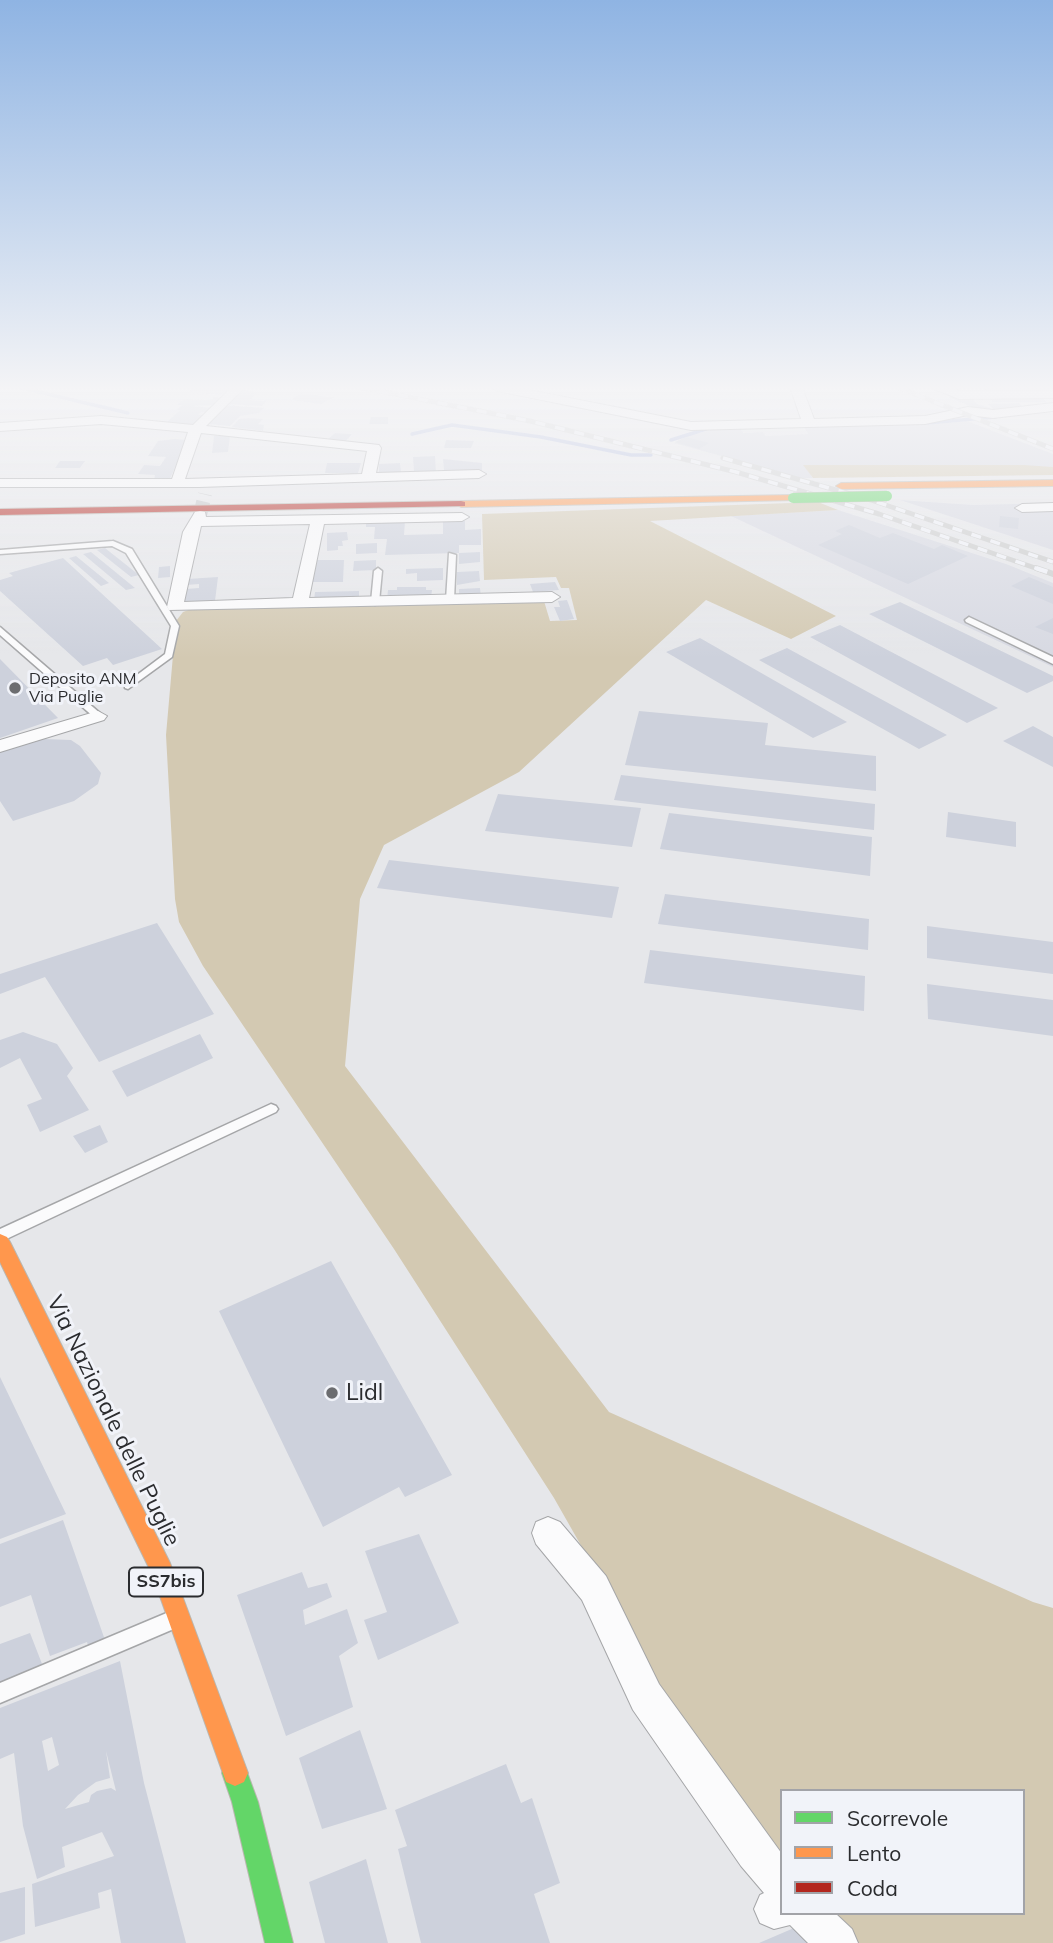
<!DOCTYPE html>
<html>
<head>
<meta charset="utf-8">
<style>
	body { margin:0 }
	#map { position:relative; width:1053px; height:1943px; overflow:hidden; background:#e6e7ea; font-family:Mulish,sans-serif }
	canvas { display:block }
	.legend { position:absolute; left:780px; top:1789px; width:245px; height:126px; box-sizing:border-box; background:#f1f3f9; border:2px solid #a2a3a8; margin:0; padding:9px 12px; list-style:none; font-size:21px; color:#2b2c2f }
	.legend li { display:flex; align-items:center; gap:14px; height:35px }
	.legend b { width:35px; border:2px solid #a2a3a8 }
</style>
</head>
<body>
<div id="map">
<canvas width="1053" height="1943"></canvas>
<ul class="legend">
<li><b style="height:9px;background:#63d668"></b>Scorrevole</li>
<li><b style="height:9px;background:#ff974d"></b>Lento</li>
<li><b style="height:9px;background:#b3261e"></b>Coda</li>
</ul>
</div>
<script>
const c = document.querySelector('canvas').getContext('2d');
c.lineJoin = 'round';
function paint(path, color) { c.fillStyle = color; c.fill(path, 'evenodd'); }
const poly = rows => new Path2D(rows.map(r => 'M' + r).join(''));
function trace(path, color, width, dash) { c.strokeStyle = color; c.lineWidth = width; c.lineCap = dash ? 'butt' : 'round'; c.setLineDash(dash || []); c.stroke(path); }
function write(font, color, halo, rows, align = 'center') {
  c.font = font + ' Mulish,sans-serif'; c.lineWidth = 6; c.setLineDash([]); c.textBaseline = 'middle'; c.strokeStyle = halo; c.fillStyle = color; for (const [text, x, y, turn = 0] of rows) {
    c.save(); c.translate(x, y); c.rotate((+turn || 0) * Math.PI / 180); c.textAlign = isNaN(turn) ? turn : align; if (halo) c.strokeText(text, 0, 0); c.fillText(text, 0, 0); c.restore();
  }
}
const built = poly([
	[967,421,1053,454,1053,467,804,465,813,478,801,478,674,443,686,436,711,430,741,429,743,433,763,432,766,436,808,434,803,426,923,425],
	[900,500,973,505,1053,503,1053,550],
	[838,510,1006,564,1053,583,1053,667,731,516]
]);
const green = poly([
	[803,465,1024,465,1053,467,1053,475,813,478],
	[818,502,838,510,650,521,836,616,791,639,706,600,519,772,384,845,360,899,345,1066,609,1412,1033,1602,1053,1608,1053,1943,859,1943,828,1913,1023,1913,1023,1791,782,1791,782,1861,645,1676,583,1549,554,1498,394,1249,203,966,179,922,175,899,166,735,176,621,183,612,197,607,544,601,550,621,577,620,569,588,561,588,556,577,484,580,482,514]
]);
const stream = poly([
	[18,387,128,413],
	[927,423,996,417],
	[412,434,452,425,541,437,631,455,651,455],
	[671,440,706,429]
]);
const building = poly([
	[193,387,225,387,224,388,232,389,227,395,189,393],
	[1047,388,1051,394,989,394,985,389],
	[240,389,257,393,250,400,267,401,262,406,225,404],
	[301,393,329,397,335,397,321,404,291,400],
	[214,397,223,398,212,405,192,406,213,408,209,412,201,412,198,415,205,415,194,426,165,424,180,410,177,410,182,405,177,405,184,399,211,400],
	[948,397,971,397,977,404,993,409,987,411,972,407],
	[990,398,1044,399,1047,402,992,402],
	[1019,403,1023,408,995,411,988,404],
	[224,405,264,408,259,413,240,416,230,426,207,424],
	[371,417,388,417,388,424,369,424],
	[248,418,263,419,258,424,264,425,263,431,232,427,239,419],
	[335,433,352,434,345,442,327,440],
	[214,436,230,436,228,452,212,453],
	[686,437,709,443,699,449,675,442],
	[175,439,187,440,169,481,154,481,155,475,138,474,144,465,160,466,166,457,148,456,158,441],
	[446,440,474,441,471,448,444,448],
	[435,456,436,472,414,472,413,457],
	[443,459,482,463,482,471,444,471],
	[60,461,85,461,80,468,55,468],
	[327,463,361,463,358,473,325,473],
	[400,463,401,472,379,472,379,464],
	[1000,516,1019,518,1018,529,999,527],
	[405,521,404,535,443,534,443,521,465,521,465,530,481,529,481,545,459,545,459,553,480,552,480,562,459,564,459,553,385,555,387,539,374,539,375,527,366,527,366,522],
	[849,525,880,538,893,533,934,549,942,545,968,556,908,584,818,545,842,534,835,531],
	[347,532,348,540,342,541,343,546,338,546,338,550,327,551,327,533],
	[377,543,377,553,356,554,356,544],
	[105,548,139,575,131,577,97,550],
	[91,552,135,588,126,590,83,554],
	[76,556,109,583,101,586,69,558],
	[63,558,162,649,113,665,107,658,83,666,0,591,0,580,13,576,9,573],
	[316,560,344,560,343,582,312,582],
	[376,560,376,570,353,571,354,561],
	[170,566,170,577,158,578,159,567],
	[443,568,443,580,417,581,417,573,406,574,406,569],
	[479,571,480,581,457,585,457,572],
	[218,577,215,601,184,602,186,589,199,588,199,584,186,585,187,579],
	[1029,577,1053,587,1053,604,1011,586],
	[555,582,559,590,533,592,530,584],
	[397,587,426,587,426,590,432,590,431,599,387,599,388,590,397,590],
	[480,588,481,597,459,598,459,589],
	[359,591,359,600,314,601,315,592],
	[567,600,574,619,560,621,554,607,560,607,558,601],
	[900,602,1053,676,1053,681,1027,693,869,614],
	[1053,618,1053,634,1035,627],
	[840,625,998,708,967,723,810,637],
	[700,638,847,722,813,738,666,652],
	[787,648,947,735,919,749,759,660],
	[0,659,58,718,0,738],
	[639,711,768,723,765,745,876,756,876,791,625,765],
	[1033,726,1053,737,1053,767,1003,741],
	[44,739,71,740,80,746,101,773,98,784,74,801,13,821,0,801,0,752],
	[621,775,875,804,874,830,614,800],
	[498,794,641,808,632,847,485,831],
	[948,812,1016,822,1016,847,946,837],
	[669,813,872,837,870,876,660,849],
	[389,860,619,887,612,918,377,888],
	[665,894,869,919,868,950,658,924],
	[157,923,214,1014,99,1062,45,977,0,994,0,974],
	[927,926,1053,942,1053,974,927,958],
	[650,950,865,976,864,1011,644,983],
	[927,984,1053,1000,1053,1036,928,1019],
	[23,1032,57,1044,73,1068,67,1076,89,1110,40,1132,27,1105,42,1099,20,1058,0,1068,0,1040],
	[200,1034,213,1058,127,1097,112,1071],
	[100,1125,108,1142,85,1153,73,1136],
	[331,1261,452,1475,405,1497,399,1487,323,1527,219,1311],
	[0,1377,66,1514,0,1539],
	[63,1520,106,1643,90,1652,87,1642,50,1656,31,1595,0,1607,0,1544],
	[419,1534,459,1623,378,1660,364,1620,387,1612,365,1551],
	[302,1572,308,1588,327,1583,332,1597,303,1610,305,1625,347,1609,358,1643,339,1656,353,1707,286,1736,237,1595],
	[30,1633,44,1669,0,1687,0,1644],
	[120,1661,144,1783,186,1943,121,1943,111,1889,98,1893,100,1908,35,1927,32,1884,114,1856,102,1832,62,1847,65,1867,37,1879,23,1826,14,1753,0,1759,0,1708],
	[52,1737,59,1765,48,1771,42,1741],
	[106,1751,116,1791,111,1788,97,1791,91,1795,89,1802,65,1809,78,1795,96,1782,110,1778],
	[360,1730,387,1809,322,1829,299,1758],
	[506,1764,521,1803,532,1798,560,1883,534,1894,550,1943,421,1943,398,1849,407,1846,395,1810],
	[366,1859,388,1943,325,1943,309,1882],
	[25,1887,25,1934,0,1942,0,1893],
	[794,1928,815,1943,759,1943]
]);
const streetTunnel = poly([
	[200,515,205,494]
]);
const lane = poly([
	[113,541,132,549,179,626,172,657,128,689,125,688,125,684,165,654,171,626,126,553,112,546,0,554,0,550,113,541],
	[449,553,456,555,454,600,450,603,446,600,449,553],
	[378,568,382,571,379,602,375,605,371,602,374,571,378,568],
	[969,617,1053,657,1053,664,966,622,965,620,969,617],
	[0,627,101,714,101,718,95,718,0,635,0,627],
	[271,1104,276,1106,278,1109,276,1112,0,1242,0,1229,271,1104],
	[169,1612,176,1614,178,1621,176,1628,0,1703,0,1683,169,1612]
]);
const street = poly([
	[229,387,243,389,206,426,379,445,381,448,376,473,479,470,486,474,479,478,199,487,0,487,0,479,172,479,188,432,101,424,0,431,0,423,101,416,193,425,230,389,229,387],
	[201,433,367,451,362,474,185,479,201,433],
	[491,387,514,387,691,422,801,419,790,387,802,387,814,419,925,416,968,407,993,410,1053,403,1053,411,993,418,968,415,925,424,691,430,497,391,491,387],
	[929,387,946,387,960,391,1050,391,1053,392,1053,398,959,399,929,387],
	[1053,503,1053,511,1022,512,1015,508,1022,504,1053,503],
	[200,511,205,512,206,517,462,513,469,517,462,521,324,524,309,598,552,592,560,597,552,602,169,610,167,607,183,532,195,512,200,511],
	[310,524,293,598,184,602,201,526,310,524],
	[98,711,107,716,104,720,0,752,0,740,98,711],
	[548,1517,560,1522,606,1576,659,1684,782,1854,782,1913,835,1913,852,1929,858,1943,808,1943,790,1925,774,1929,760,1923,754,1909,760,1895,764,1893,741,1866,633,1710,582,1600,536,1544,532,1533,536,1522,548,1517]
]);
const fast = poly([
	[235,1760,244,1764,258,1802,293,1943,265,1943,232,1802,222,1773,226,1764,235,1760]
]);
const slow = poly([
	[1053,480,1053,486,841,489,836,486,841,483,1053,480],
	[793,495,798,498,796,500,461,507,456,504,461,501,793,495],
	[0,1234,7,1237,10,1242,170,1563,248,1773,244,1782,235,1786,226,1782,152,1574,0,1262,0,1234]
]);
const jam = poly([
	[461,501,465,502,465,506,0,515,0,509,461,501]
]);
const railFar1 = poly([
	[359,387,530,421,736,472,879,514,1041,570],
	[897,387,1053,449],
	[723,458,871,500,1053,562]
]);
const rail = poly([
	[1036,568,1053,574]
]);
const fastBridge = poly([
	[793,498,887,496]
]);
const markers = [
	[15,688,7,"#6c6d70"],
	[332,1393,7,"#6c6d70"]
];
const farPoinames = [
	["Deposito ANM",29,679],
	["Via Puglie",29,697]
];
const shields = [
	[166,1582,74]
];
const shieldNames = [
	["SS7bis",166,1582]
];
const nearPoinames = [
	["Lidl",346,1393]
];
const nearStreetnames = [
	["Via Nazionale delle Puglie",113,1421,64]
];
paint(built, '#d7d9e2');
paint(green, '#d3c9b2');
trace(stream, '#a9b5dc', 3.5);
paint(building, '#cdd1dc');
trace(streetTunnel, '#c1c2c5', 14, [14, 7]);
trace(lane, '#a5a6a8', 3);
trace(street, '#a5a6a8', 2);
trace(fast, '#bab7b0', 2);
trace(slow, '#bab7b0', 2);
trace(jam, '#bab7b0', 2);
paint(lane, '#fbfbfc');
paint(street, '#fbfbfc');
paint(fast, '#63d668');
paint(slow, '#ff974d');
paint(jam, '#b3261e');
trace(railFar1, '#cccdcd', 5);
trace(rail, '#cccdcd', 6);
trace(railFar1, '#f1f3f9', 3.5, [10]);
trace(rail, '#f1f3f9', 4.5, [12]);
trace(fastBridge, '#bab7b0', 11, []);
trace(fastBridge, '#63d668', 10);
const sky = c.createLinearGradient(0, 0, 0, 659);
sky.addColorStop(0, '#8fb4e3');
sky.addColorStop(0.59, '#f4f4f6');
sky.addColorStop(1, '#f4f4f600');
c.fillStyle = sky;
c.fillRect(0, 0, 1053, 659);
for (const [x, y, r, color] of markers) { const dot = new Path2D(); dot.arc(x, y, r, 0, 2 * Math.PI); c.fillStyle = color; c.fill(dot); trace(dot, '#f1f3f9', 2.5); }
write('16px', '#2b2c2f', '#f1f3f9', farPoinames, 'left');
for (const [x, y, w] of shields) { const box = new Path2D(); box.roundRect(x - w / 2, y - 14.5, w, 29, 5); c.fillStyle = '#f1f3f9'; c.fill(box); trace(box, '#2b2c2f', 2); }
write('bold 18px', '#2b2c2f', null, shieldNames);
write('23px', '#2b2c2f', '#f1f3f9', nearPoinames, 'left');
write('23px', '#2b2c2f', '#f1f3f9', nearStreetnames);
</script>
</body>
</html>
